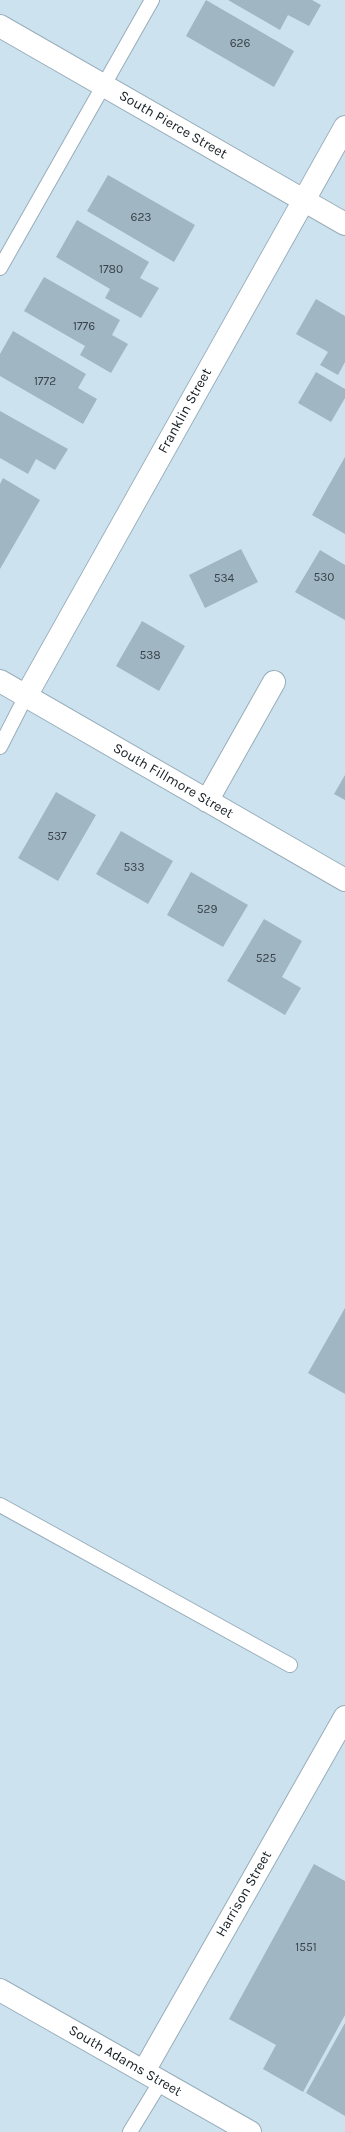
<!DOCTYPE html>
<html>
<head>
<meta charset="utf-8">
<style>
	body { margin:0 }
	canvas { display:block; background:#cce2ef }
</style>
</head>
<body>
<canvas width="345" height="2132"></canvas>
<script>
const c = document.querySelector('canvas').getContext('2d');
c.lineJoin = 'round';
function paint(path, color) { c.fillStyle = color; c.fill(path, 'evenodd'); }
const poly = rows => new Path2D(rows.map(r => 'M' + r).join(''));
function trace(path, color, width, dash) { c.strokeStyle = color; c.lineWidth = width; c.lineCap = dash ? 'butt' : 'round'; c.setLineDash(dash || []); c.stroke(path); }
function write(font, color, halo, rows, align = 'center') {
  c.font = font + ' Karla,sans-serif'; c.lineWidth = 3; c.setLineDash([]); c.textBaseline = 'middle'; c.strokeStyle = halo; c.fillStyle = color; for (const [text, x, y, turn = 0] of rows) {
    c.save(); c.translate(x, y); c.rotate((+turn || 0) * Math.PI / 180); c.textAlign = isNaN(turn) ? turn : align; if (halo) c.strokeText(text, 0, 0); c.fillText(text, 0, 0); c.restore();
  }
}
const building = poly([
	[206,0,294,51,274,87,186,36],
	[228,0,312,0,321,5,309,26,288,15,280,30],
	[108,175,195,225,174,262,87,211],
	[77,220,149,262,140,278,159,288,141,318,105,298,110,289,56,257],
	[44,277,120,320,112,335,128,344,111,373,80,355,85,346,24,311],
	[316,299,345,316,345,362,338,375,320,365,328,352,296,334],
	[13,331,86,374,78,388,97,399,83,424,0,376,0,354],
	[316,372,345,389,345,398,331,422,298,403],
	[0,411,68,449,55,470,36,459,28,474,0,458],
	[345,457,345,534,312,515],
	[3,478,40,500,0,569,0,484],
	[241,549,258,582,205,608,189,575],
	[320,550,345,565,345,620,295,592],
	[142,621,185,646,159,691,116,666],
	[345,775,345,800,334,794],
	[56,792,96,815,58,881,18,858],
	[121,831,173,861,148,904,96,874],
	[191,872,248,905,223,947,167,915],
	[264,919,302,941,282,977,301,988,285,1015,227,981],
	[345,1308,345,1394,308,1373],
	[314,1864,345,1881,345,2015,303,2092,263,2069,276,2045,229,2019],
	[345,2023,345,2116,306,2093]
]);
const service = poly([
	[0,268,152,0],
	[0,747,26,696],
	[0,1505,290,1665],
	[130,2132,161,2081]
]);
const minor = poly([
	[0,26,345,224],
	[0,681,345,880],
	[26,696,345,127],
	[207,801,274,682],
	[144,2071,345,1717]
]);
const tertiary = poly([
	[0,1990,250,2132]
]);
const numberNames = [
	["626",240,44],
	["623",141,218],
	["1780",111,270],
	["1776",84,327],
	["1772",45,382],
	["530",324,578],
	["534",224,579],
	["538",150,656],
	["537",57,837],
	["533",134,868],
	["529",207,910],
	["525",266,959],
	["1551",306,1948]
];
const streetNames = [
	["South Pierce Street",173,125,30],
	["Franklin Street",185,411,-61],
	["South Fillmore Street",173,781,30],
	["Harrison Street",244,1894,-60],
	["South Adams Street",125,2061,30]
];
paint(building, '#a1b6c3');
trace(service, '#98adba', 16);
trace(minor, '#98adba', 24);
trace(tertiary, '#98adba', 24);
trace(service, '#fff', 14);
trace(minor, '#fff', 22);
trace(tertiary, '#fff', 22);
write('12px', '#37424a', null, numberNames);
write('14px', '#141c21', '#fff', streetNames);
</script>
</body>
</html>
